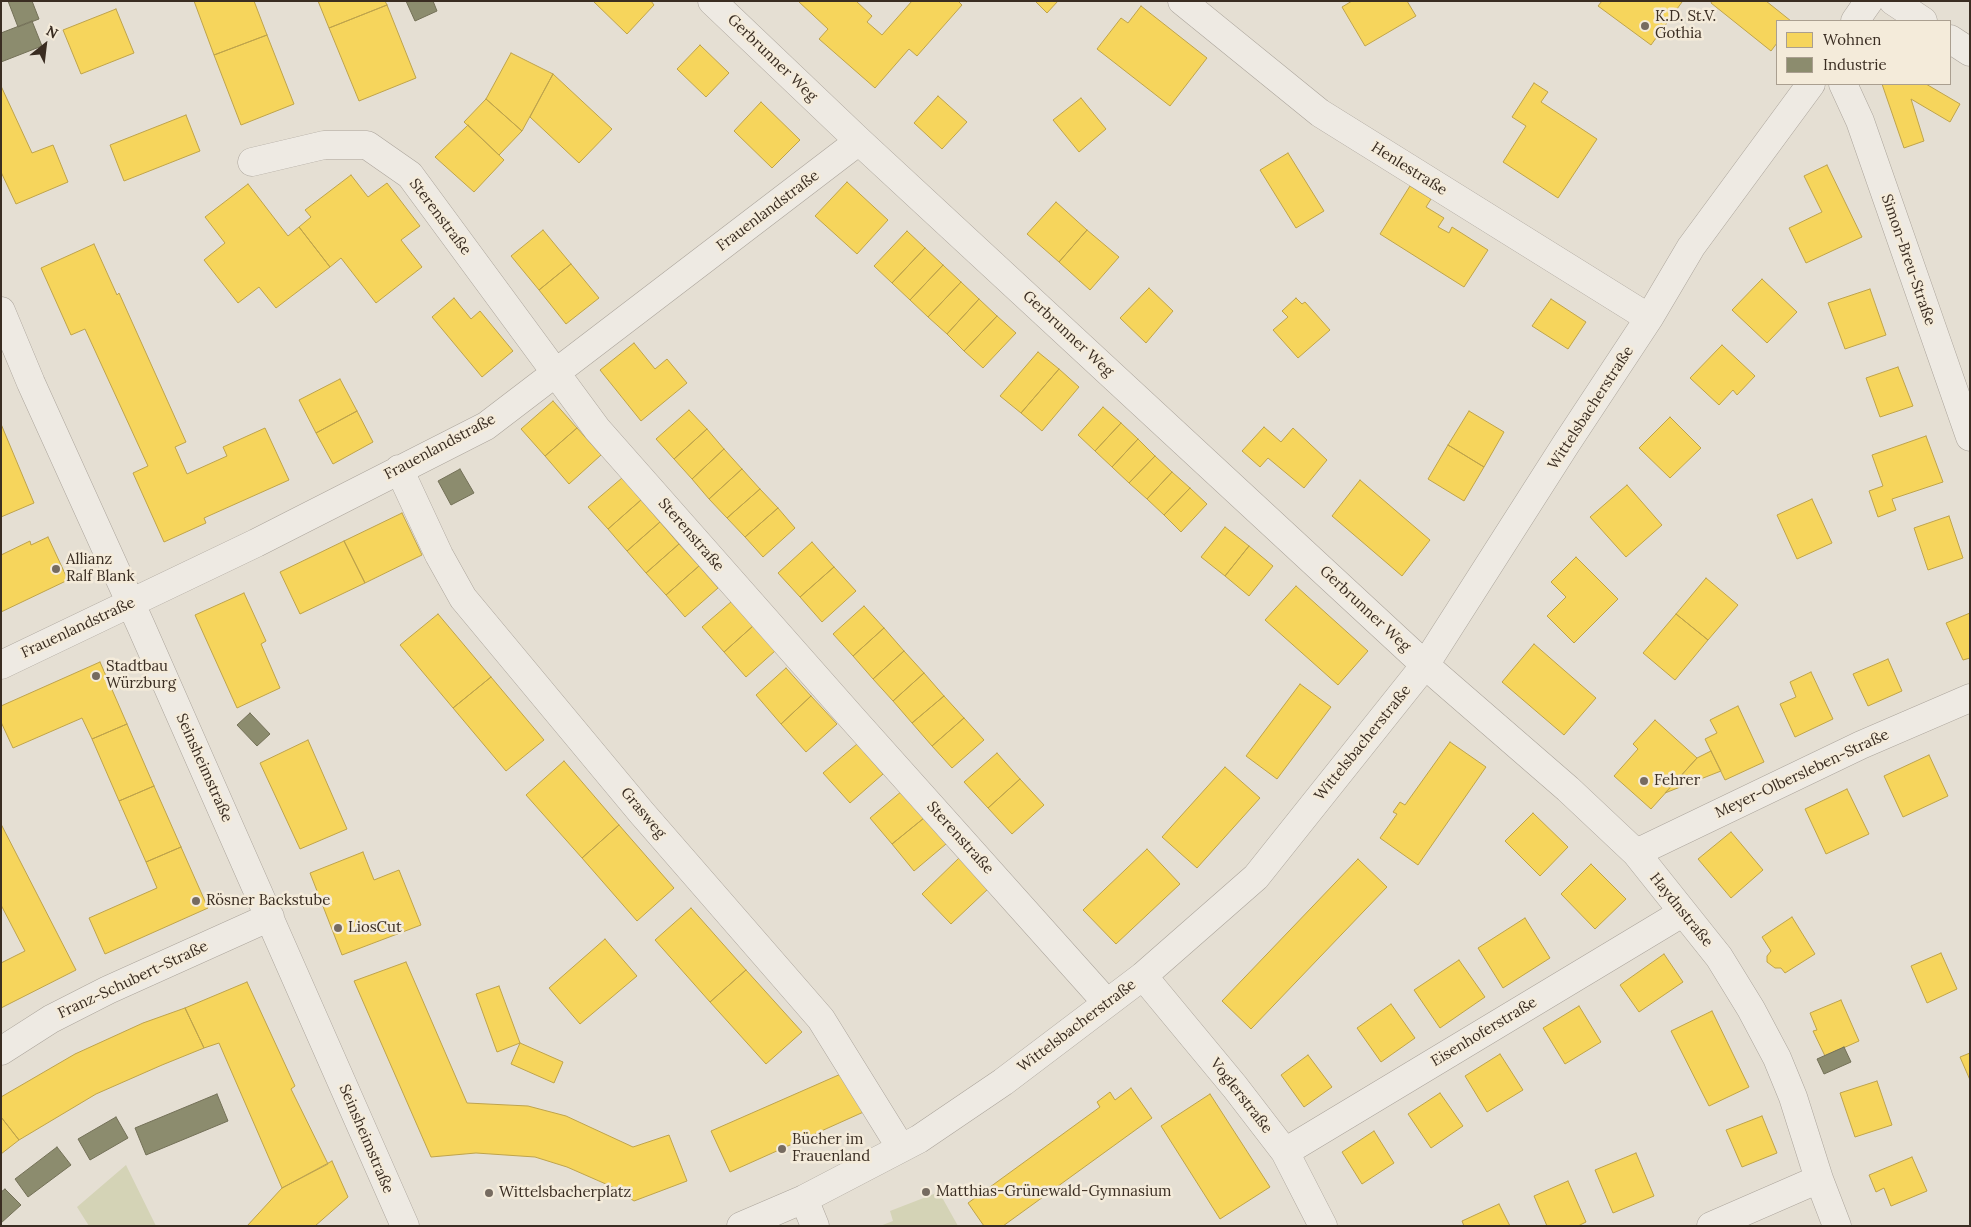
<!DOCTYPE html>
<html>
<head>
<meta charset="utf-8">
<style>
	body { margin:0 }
	#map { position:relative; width:1971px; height:1227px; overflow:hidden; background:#e5dfd3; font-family:Lora,serif }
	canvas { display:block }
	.frame { position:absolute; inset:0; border:2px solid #3a2d22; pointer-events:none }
	.legend { position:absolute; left:1776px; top:20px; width:175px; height:65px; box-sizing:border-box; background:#f4ebda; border:1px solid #aa9f90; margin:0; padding:6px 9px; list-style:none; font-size:15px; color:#3a2d22 }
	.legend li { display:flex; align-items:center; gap:10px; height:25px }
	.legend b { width:25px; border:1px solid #aa9f90 }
	.north { position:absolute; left:20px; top:20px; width:50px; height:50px; -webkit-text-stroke:4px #f4ebda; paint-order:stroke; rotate:29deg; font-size:14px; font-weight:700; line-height:20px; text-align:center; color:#3a2d22 }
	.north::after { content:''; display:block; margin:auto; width:18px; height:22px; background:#3a2d22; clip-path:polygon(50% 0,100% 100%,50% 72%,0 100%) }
</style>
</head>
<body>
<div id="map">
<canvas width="1971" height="1227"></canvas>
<div class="frame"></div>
<ul class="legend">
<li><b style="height:14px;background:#f6d55c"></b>Wohnen</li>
<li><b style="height:14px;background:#8c8c6e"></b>Industrie</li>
</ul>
<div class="north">N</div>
</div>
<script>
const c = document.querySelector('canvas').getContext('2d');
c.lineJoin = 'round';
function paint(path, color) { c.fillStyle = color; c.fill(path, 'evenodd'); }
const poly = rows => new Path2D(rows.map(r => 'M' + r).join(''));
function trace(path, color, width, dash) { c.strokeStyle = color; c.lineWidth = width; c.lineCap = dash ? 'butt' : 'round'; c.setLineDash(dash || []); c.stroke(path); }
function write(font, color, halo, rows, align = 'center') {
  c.font = font + ' Lora,serif'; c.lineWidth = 5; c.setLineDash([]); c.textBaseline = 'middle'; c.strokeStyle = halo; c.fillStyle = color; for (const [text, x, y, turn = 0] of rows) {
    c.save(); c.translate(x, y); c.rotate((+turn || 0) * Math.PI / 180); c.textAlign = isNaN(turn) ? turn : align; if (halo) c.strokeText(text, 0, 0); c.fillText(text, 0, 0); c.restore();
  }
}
const green = poly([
	[126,1165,156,1226,89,1226,77,1207],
	[939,1192,958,1226,880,1226,893,1221,890,1211]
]);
const homes = poly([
	[194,1,254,1,267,35,214,55,194,1],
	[318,1,385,1,387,5,329,28,318,1],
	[593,1,651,1,654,5,627,34,593,1],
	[798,1,856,1,872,16,867,22,882,35,912,1,958,1,962,5,917,56,909,49,875,88,819,39,828,29,798,1],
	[1035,1,1058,1,1047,13,1035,1],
	[1352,1,1407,1,1416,16,1365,46,1342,7,1352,1],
	[1602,1,1680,1,1682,2,1651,45,1598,6,1602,1],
	[1712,1,1766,1,1791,21,1777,21,1777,43,1771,51,1711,3,1712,1],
	[387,5,416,78,359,101,329,28,387,5],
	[1141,6,1207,58,1170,106,1097,49,1121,18,1128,23,1141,6],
	[116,9,134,53,81,74,63,30,116,9],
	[267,35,294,104,241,125,214,55,267,35],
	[700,45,729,73,706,97,677,69,700,45],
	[511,53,553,74,522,131,486,99,511,53],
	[553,74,612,129,579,163,530,117,553,74],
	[1534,83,1548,92,1541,102,1597,139,1558,198,1503,162,1526,126,1512,117,1534,83],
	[1882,84,1926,84,1960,104,1950,122,1911,99,1924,141,1904,148,1882,84],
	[1,86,32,153,53,145,68,182,16,204,1,172,1,86],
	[938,96,967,122,942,149,914,123,938,96],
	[1081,98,1106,129,1079,152,1053,120,1081,98],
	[486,99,522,131,499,155,464,122,486,99],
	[761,102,800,140,772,168,734,131,761,102],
	[186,115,200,151,124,181,110,145,186,115],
	[468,125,504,160,474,192,435,157,468,125],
	[1288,153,1324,211,1296,228,1260,170,1288,153],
	[1827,165,1862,237,1806,263,1789,228,1822,212,1804,176,1827,165],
	[351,175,368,197,387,183,420,226,401,240,422,267,376,303,341,258,330,267,299,227,311,217,305,210,351,175],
	[847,182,888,220,857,254,815,216,847,182],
	[248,184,288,236,299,227,330,267,276,308,259,287,238,303,204,260,225,243,205,217,248,184],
	[1410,186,1431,199,1426,207,1444,218,1438,227,1449,233,1452,227,1488,250,1464,287,1380,234,1410,186],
	[1056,202,1087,230,1059,262,1027,234,1056,202],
	[543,230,571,264,539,290,511,256,543,230],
	[1087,230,1119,257,1090,290,1059,262,1087,230],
	[907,231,925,248,892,283,874,266,907,231],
	[94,244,117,295,119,293,186,442,175,447,187,474,227,456,223,447,265,428,289,480,204,518,206,523,164,542,133,473,148,466,85,329,71,335,41,268,94,244],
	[925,248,943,265,910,300,892,283,925,248],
	[571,264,599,298,566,324,539,290,571,264],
	[943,265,961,282,928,317,910,300,943,265],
	[1762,279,1797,312,1767,343,1732,310,1762,279],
	[961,282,979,299,947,334,928,317,961,282],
	[1149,288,1173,311,1146,343,1120,318,1149,288],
	[1870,289,1886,335,1845,349,1828,303,1870,289],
	[454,298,471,319,480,311,513,351,482,377,432,317,454,298],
	[1296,298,1302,304,1305,302,1330,330,1298,358,1273,330,1288,317,1282,311,1296,298],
	[979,299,997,316,964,351,947,334,979,299],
	[1551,299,1586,322,1568,349,1532,326,1551,299],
	[997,316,1016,333,983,368,964,351,997,316],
	[634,343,655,369,667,359,687,383,641,421,600,370,634,343],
	[1722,345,1755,376,1737,395,1733,390,1719,405,1690,378,1722,345],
	[1038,352,1059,369,1021,413,1000,396,1038,352],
	[1898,367,1913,406,1880,417,1866,378,1898,367],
	[1059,369,1079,387,1042,431,1021,413,1059,369],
	[340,379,357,411,316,433,299,400,340,379],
	[553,401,577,428,545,456,521,429,553,401],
	[1103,407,1121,423,1095,451,1078,435,1103,407],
	[689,410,707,429,674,459,656,439,689,410],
	[357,411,373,442,333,464,316,433,357,411],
	[1469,411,1504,432,1484,467,1448,445,1469,411],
	[1670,417,1701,448,1670,478,1639,448,1670,417],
	[1121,423,1138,439,1112,467,1095,451,1121,423],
	[1,424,34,503,1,517,1,424],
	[1264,427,1281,442,1293,428,1327,460,1304,488,1268,458,1260,467,1242,451,1264,427],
	[577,428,601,455,569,484,545,456,577,428],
	[707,429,724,449,692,479,674,459,707,429],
	[1926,436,1943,482,1892,499,1896,510,1878,517,1869,491,1883,486,1872,455,1926,436],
	[1138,439,1155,456,1129,483,1112,467,1138,439],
	[1448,445,1484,467,1464,501,1428,479,1448,445],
	[724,449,742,469,709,499,692,479,724,449],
	[1155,456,1172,472,1147,499,1129,483,1155,456],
	[742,469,760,489,727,518,709,499,742,469],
	[1172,472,1190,488,1164,515,1147,499,1172,472],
	[622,478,641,500,608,529,588,507,622,478],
	[1360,480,1430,540,1402,576,1332,516,1360,480],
	[1627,485,1662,525,1626,557,1590,517,1627,485],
	[1190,488,1207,504,1181,532,1164,515,1190,488],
	[760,489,778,508,745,537,727,518,760,489],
	[1812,499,1832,543,1797,559,1777,515,1812,499],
	[641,500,660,522,627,551,608,529,641,500],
	[778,508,795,528,763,557,745,537,778,508],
	[402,513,422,555,365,583,344,541,402,513],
	[1949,516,1963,558,1928,570,1914,528,1949,516],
	[660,522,679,544,646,573,627,551,660,522],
	[1225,527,1249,546,1225,576,1201,557,1225,527],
	[48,537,68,580,1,612,1,555,30,541,31,545,48,537],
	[344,541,365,583,300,614,280,572,344,541],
	[812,542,834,567,800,597,778,573,812,542],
	[679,544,699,566,666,595,646,573,679,544],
	[1249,546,1273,566,1249,596,1225,576,1249,546],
	[1576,557,1618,599,1574,643,1547,616,1566,597,1551,582,1576,557],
	[699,566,718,588,685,617,666,595,699,566],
	[834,567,856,591,822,622,800,597,834,567],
	[1706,578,1738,605,1708,640,1676,614,1706,578],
	[1296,586,1368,651,1338,685,1265,620,1296,586],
	[244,593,266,641,261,644,280,688,237,708,195,615,244,593],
	[731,602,753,626,724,652,702,627,731,602],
	[864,606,884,628,853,656,833,634,864,606],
	[1970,613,1970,658,1963,660,1946,623,1970,613],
	[438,614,491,677,453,708,400,645,438,614],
	[1676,614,1708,640,1675,680,1643,653,1676,614],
	[753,626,775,651,746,677,724,652,753,626],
	[884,628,904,651,873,679,853,656,884,628],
	[1534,644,1596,698,1564,735,1502,682,1534,644],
	[904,651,924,673,893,701,873,679,904,651],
	[1888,659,1902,691,1868,706,1853,674,1888,659],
	[100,662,127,724,92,739,82,718,13,748,1,722,1,706,100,662],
	[786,668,811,696,781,724,756,695,786,668],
	[1811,672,1833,719,1795,737,1780,704,1796,697,1790,682,1811,672],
	[924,673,944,696,912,723,893,701,924,673],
	[491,677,544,740,506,771,453,708,491,677],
	[1300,684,1331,707,1277,779,1246,756,1300,684],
	[811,696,837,724,806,752,781,724,811,696],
	[944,696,964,718,932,746,912,723,944,696],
	[1738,706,1764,762,1725,780,1705,739,1717,733,1710,720,1738,706],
	[964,718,984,740,952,768,932,746,964,718],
	[1655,720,1697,758,1651,809,1614,776,1638,749,1633,744,1655,720],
	[127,724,154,786,119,801,92,739,127,724],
	[308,740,347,829,300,849,260,763,308,740],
	[1450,742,1486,767,1418,865,1380,838,1397,814,1393,812,1400,802,1405,805,1450,742],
	[857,744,883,774,850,803,823,773,857,744],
	[1711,751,1721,771,1665,793,1697,758,1711,751],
	[997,753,1020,779,988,808,964,782,997,753],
	[1929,755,1948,796,1903,817,1884,776,1929,755],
	[564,761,619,825,582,858,526,795,564,761],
	[1225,767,1260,798,1197,868,1162,837,1225,767],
	[1020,779,1044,805,1012,834,988,808,1020,779],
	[154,786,181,847,146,862,119,801,154,786],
	[1847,789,1869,834,1826,854,1805,809,1847,789],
	[902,791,924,818,892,844,870,818,902,791],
	[1533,813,1568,847,1540,876,1505,841,1533,813],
	[924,818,946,844,914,871,892,844,924,818],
	[1,824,76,970,1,1008,1,963,25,951,1,905,1,824],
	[619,825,674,888,637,921,582,858,619,825],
	[1731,832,1763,870,1731,898,1698,859,1731,832],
	[181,847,208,908,105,954,89,918,157,888,146,862,181,847],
	[1147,849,1180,884,1116,944,1083,910,1147,849],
	[363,852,374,880,399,870,421,925,342,955,310,873,363,852],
	[959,858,989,888,951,924,922,894,959,858],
	[1358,859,1387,887,1251,1029,1222,1001,1358,859],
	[1591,864,1626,899,1595,929,1561,894,1591,864],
	[691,908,746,970,710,1002,655,940,691,908],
	[1792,917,1815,954,1785,973,1781,968,1775,968,1767,962,1767,956,1771,951,1762,937,1792,917],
	[1525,918,1550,958,1503,988,1478,948,1525,918],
	[605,939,637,976,580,1024,549,988,605,939],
	[1941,953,1957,989,1927,1003,1911,966,1941,953],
	[1664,954,1683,982,1639,1012,1620,985,1664,954],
	[1459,960,1485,997,1440,1028,1414,990,1459,960],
	[406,962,467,1103,528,1106,566,1116,633,1147,669,1135,687,1181,634,1201,615,1188,567,1167,535,1157,476,1153,431,1157,354,981,406,962],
	[746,970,802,1032,766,1064,710,1002,746,970],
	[247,982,295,1086,291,1089,328,1164,282,1188,219,1043,204,1048,185,1008,247,982],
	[499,986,520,1043,497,1052,476,994,499,986],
	[1841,1000,1859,1041,1825,1056,1813,1031,1817,1030,1810,1013,1841,1000],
	[1391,1004,1415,1038,1381,1062,1357,1028,1391,1004],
	[1579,1006,1601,1042,1565,1064,1543,1028,1579,1006],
	[185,1008,204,1048,162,1065,96,1094,19,1140,1,1117,1,1097,75,1054,143,1023,185,1008],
	[1712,1011,1749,1087,1709,1106,1671,1031,1712,1011],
	[520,1043,563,1062,554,1083,511,1064,520,1043],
	[1970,1053,1970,1080,1960,1057,1970,1053],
	[1500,1054,1523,1090,1487,1112,1465,1076,1500,1054],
	[1308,1055,1332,1087,1304,1107,1281,1075,1308,1055],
	[850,1070,868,1110,730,1172,711,1131,850,1070],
	[1877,1081,1892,1125,1855,1137,1840,1093,1877,1081],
	[1131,1088,1152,1118,1003,1226,984,1226,968,1203,1100,1107,1097,1102,1110,1092,1115,1100,1131,1088],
	[1440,1093,1463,1126,1431,1148,1408,1114,1440,1093],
	[1210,1094,1270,1187,1220,1219,1161,1126,1210,1094],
	[1762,1116,1777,1153,1742,1167,1726,1130,1762,1116],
	[1,1117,19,1140,1,1154,1,1117],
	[1374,1131,1394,1163,1362,1184,1342,1152,1374,1131],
	[1636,1153,1654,1196,1613,1213,1595,1170,1636,1153],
	[1912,1157,1927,1191,1891,1206,1884,1188,1876,1192,1869,1175,1912,1157],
	[332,1161,348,1197,315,1226,247,1226,282,1188,332,1161],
	[1568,1181,1586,1222,1578,1226,1547,1226,1534,1196,1568,1181],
	[1499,1204,1510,1226,1464,1226,1462,1221,1499,1204]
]);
const industry = poly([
	[8,1,32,1,39,19,18,27,8,1],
	[406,1,433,1,437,11,415,21,406,1],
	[32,21,42,46,1,62,1,33,32,21],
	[460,469,474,493,451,505,438,481,460,469],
	[250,713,270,734,257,746,237,725,250,713],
	[1844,1047,1851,1062,1824,1074,1817,1059,1844,1047],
	[217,1094,228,1121,146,1155,135,1128,217,1094],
	[116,1117,128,1138,90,1160,78,1139,116,1117],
	[57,1147,71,1165,28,1197,15,1179,57,1147],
	[5,1189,21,1205,1,1223,1,1192,5,1189]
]);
const minor = poly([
	[712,1,859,141,1425,665,1568,789,1636,853,1719,957,1751,1009,1777,1058,1793,1097,1819,1179,1837,1226],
	[1182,1,1320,113,1649,318],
	[1893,1,1923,21],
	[1855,21,1869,1],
	[1950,39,1970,52],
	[1843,84,1860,121,1970,437],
	[252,162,324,145,367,145,410,175,597,429,853,719,1107,1003],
	[1,311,31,383,141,626,405,1226],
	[399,469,439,555,463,598,641,812,821,1019,901,1148],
	[1,665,256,543,486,426,859,141],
	[1636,853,1861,745,1970,698],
	[1143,976,1235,1087,1285,1152,1323,1226],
	[1,1051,51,1019,108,990,270,917],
	[1285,1152,1682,913],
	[804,1199,815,1226],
	[741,1226,804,1199,919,1139,1003,1082,1143,976,1256,877,1425,665,1566,444,1649,318,1691,247,1811,84],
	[1711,1226,1819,1179]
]);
const markers = [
	[1645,26,5,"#766b60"],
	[56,569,5,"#766b60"],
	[96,676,5,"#766b60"],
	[1644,781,5,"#766b60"],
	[196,901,5,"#766b60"],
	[338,928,5,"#766b60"],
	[782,1149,5,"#766b60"],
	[926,1192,5,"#766b60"],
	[489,1193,5,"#766b60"]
];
const poiNames = [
	["K.D. St.V.",1655,17],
	["Gothia",1655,34],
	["Allianz",66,560],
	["Ralf Blank",66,577],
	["Stadtbau",106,667],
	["Würzburg",106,684],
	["Fehrer",1654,781],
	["Rösner Backstube",206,901],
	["LiosCut",348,928],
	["Bücher im",792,1140],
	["Frauenland",792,1157],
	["Matthias-Grünewald-Gymnasium",936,1192],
	["Wittelsbacherplatz",499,1193]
];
const streetNames = [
	["Gerbrunner Weg",772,58,44],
	["Henlestraße",1409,169,32],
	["Frauenlandstraße",768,211,-37],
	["Sterenstraße",440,217,53],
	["Simon-Breu-Straße",1908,260,71],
	["Gerbrunner Weg",1068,334,43],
	["Wittelsbacherstraße",1591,408,-57],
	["Frauenlandstraße",440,447,-28],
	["Sterenstraße",691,535,49],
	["Gerbrunner Weg",1365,609,43],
	["Frauenlandstraße",78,628,-25],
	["Wittelsbacherstraße",1363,743,-51],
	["Seinsheimstraße",204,768,66],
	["Meyer-Olbersleben-Straße",1802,774,-25],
	["Grasweg",643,813,50],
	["Sterenstraße",960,838,48],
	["Haydnstraße",1681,910,51],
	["Franz-Schubert-Straße",133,980,-25],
	["Wittelsbacherstraße",1077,1026,-37],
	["Eisenhoferstraße",1484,1032,-31],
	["Voglerstraße",1241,1096,52],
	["Seinsheimstraße",366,1139,67]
];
paint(green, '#d4d3b6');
paint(homes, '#f6d55c');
trace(homes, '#bea34b', 1);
paint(industry, '#8c8c6e');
trace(industry, '#737057', 1);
trace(minor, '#aba49b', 29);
trace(minor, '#eeeae3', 28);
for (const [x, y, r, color] of markers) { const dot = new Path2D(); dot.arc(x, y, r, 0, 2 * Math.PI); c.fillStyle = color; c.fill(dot); trace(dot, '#f4ebda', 2); }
write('15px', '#3a2d22', '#f4ebda', poiNames, 'left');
write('15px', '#3a2d22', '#f4ebda', streetNames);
</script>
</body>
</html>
